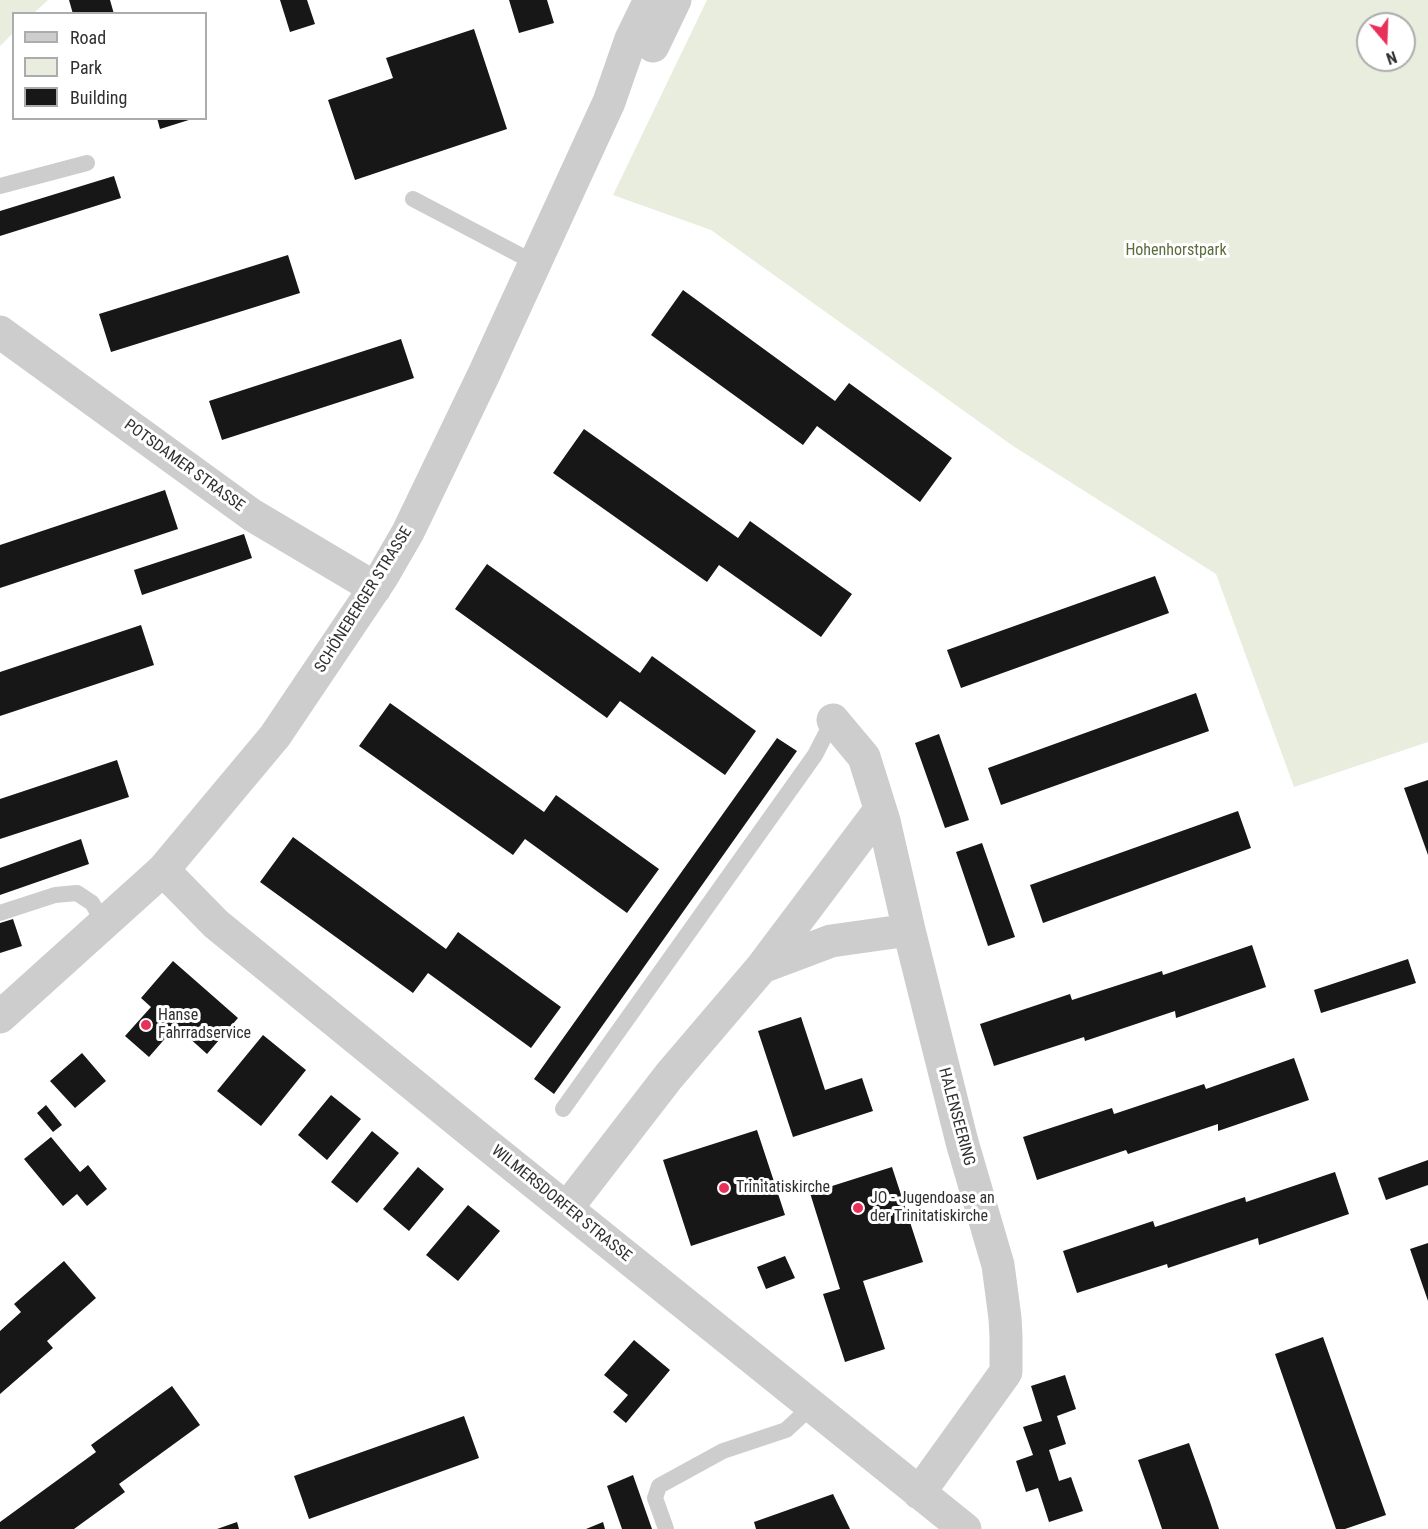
<!DOCTYPE html>
<html>
<head>
<meta charset="utf-8">
<style>
	body { margin:0 }
	#map { position:relative; width:1428px; height:1529px; overflow:hidden; background:#fff; font-family:"Roboto Condensed",sans-serif }
	canvas { display:block }
	.legend { position:absolute; left:12px; top:12px; width:195px; height:108px; box-sizing:border-box; background:#fff; border:2px solid #acacac; margin:0; padding:8px 10px; list-style:none; font-size:18px; color:#303030 }
	.legend li { display:flex; align-items:center; gap:12px; height:30px }
	.legend b { width:30px; border:2px solid #acacac }
	.north { position:absolute; left:1356px; top:12px; width:60px; height:60px; box-sizing:border-box; background:#fff; border:2px solid #acacac; border-radius:50%; rotate:161deg; font-size:16px; font-weight:700; line-height:24px; text-align:center; color:#303030 }
	.north::after { content:''; display:block; margin:auto; width:21px; height:27px; background:#e83159; clip-path:polygon(50% 0,100% 100%,50% 72%,0 100%) }
</style>
</head>
<body>
<div id="map">
<canvas width="1428" height="1529"></canvas>
<ul class="legend">
<li><b style="height:8px;background:#cdcdcd"></b>Road</li>
<li><b style="height:16px;background:#e8edde"></b>Park</li>
<li><b style="height:16px;background:#171717"></b>Building</li>
</ul>
<div class="north">N</div>
</div>
<script>
const c = document.querySelector('canvas').getContext('2d');
c.lineJoin = 'round';
function paint(path, color) { c.fillStyle = color; c.fill(path, 'evenodd'); }
const poly = rows => new Path2D(rows.map(r => 'M' + r).join(''));
function trace(path, color, width, dash) { c.strokeStyle = color; c.lineWidth = width; c.lineCap = dash ? 'butt' : 'round'; c.setLineDash(dash || []); c.stroke(path); }
function write(font, color, halo, rows, align = 'center') {
  c.font = font + ' "Roboto Condensed",sans-serif'; c.lineWidth = 6; c.setLineDash([]); c.textBaseline = 'middle'; c.strokeStyle = halo; c.fillStyle = color; for (const [text, x, y, turn = 0] of rows) {
    c.save(); c.translate(x, y); c.rotate((+turn || 0) * Math.PI / 180); c.textAlign = isNaN(turn) ? turn : align; if (halo) c.strokeText(text, 0, 0); c.fillText(text, 0, 0); c.restore();
  }
}
const green = poly([
	[0,0,48,0,34,13,14,14,13,33,0,46],
	[707,0,1428,0,1428,742,1294,787,1216,574,1013,446,711,230,613,195],
	[1368,24,1404,24,1404,60,1368,60]
]);
const building = poly([
	[69,0,110,0,114,14,73,14],
	[280,0,307,0,315,24,290,32],
	[509,0,547,0,554,23,519,33],
	[474,29,507,129,355,180,328,100,393,78,386,58],
	[157,118,192,118,192,119,160,129],
	[114,176,121,198,0,236,0,211],
	[288,255,300,293,111,352,99,314],
	[683,290,835,401,849,383,952,458,920,502,817,426,803,445,651,335],
	[401,339,414,378,222,440,209,401],
	[584,429,738,538,750,521,852,594,821,637,719,565,707,582,553,473],
	[165,490,178,529,0,588,0,545],
	[244,534,252,558,142,595,134,570],
	[487,564,640,673,652,656,756,731,725,775,620,701,607,718,455,609],
	[1155,576,1169,613,961,688,947,650],
	[141,625,154,665,0,716,0,672],
	[1196,693,1209,731,1001,805,988,768],
	[390,703,544,812,556,795,659,869,627,913,525,839,513,855,359,746],
	[939,734,969,820,945,828,915,743],
	[777,738,797,751,554,1094,534,1079],
	[117,760,129,797,0,839,0,799],
	[1428,780,1428,855,1404,788],
	[1238,811,1251,848,1043,923,1030,885],
	[293,837,446,949,458,932,561,1007,531,1048,428,973,413,993,260,882],
	[81,839,89,864,0,895,0,868],
	[982,843,1015,937,988,946,956,852],
	[13,919,22,946,0,953,0,923],
	[1252,945,1266,987,1176,1018,1175,1011,1085,1041,1084,1037,994,1066,980,1024,1070,994,1072,1000,1162,971,1163,975],
	[1408,959,1416,983,1321,1013,1314,990],
	[173,961,238,1018,207,1054,176,1026,149,1057,125,1036,151,1007,141,998],
	[801,1017,825,1090,862,1078,873,1111,793,1137,758,1031],
	[263,1035,306,1070,261,1126,217,1091],
	[82,1053,106,1081,75,1108,50,1081],
	[1294,1058,1309,1100,1218,1131,1218,1124,1128,1154,1126,1150,1037,1180,1023,1137,1112,1108,1114,1114,1204,1084,1206,1089],
	[331,1095,361,1119,327,1160,298,1135],
	[46,1105,62,1125,53,1132,37,1113],
	[757,1130,785,1215,691,1246,663,1160],
	[372,1131,399,1153,357,1203,331,1182],
	[51,1137,80,1172,88,1165,107,1189,87,1206,77,1194,63,1206,24,1159],
	[1428,1160,1428,1185,1386,1200,1378,1178],
	[418,1167,444,1189,409,1231,383,1209],
	[892,1167,923,1262,863,1281,885,1349,845,1362,823,1294,840,1289,810,1193],
	[1335,1172,1349,1214,1259,1245,1258,1238,1168,1268,1167,1264,1077,1293,1063,1251,1153,1221,1155,1227,1245,1197,1246,1202],
	[468,1205,500,1231,458,1281,426,1255],
	[1428,1243,1428,1301,1410,1249],
	[785,1256,795,1278,766,1289,757,1267],
	[64,1261,96,1298,47,1341,53,1348,0,1394,0,1331,21,1312,14,1304],
	[1323,1337,1386,1515,1345,1529,1336,1529,1275,1354],
	[634,1340,670,1370,626,1423,613,1412,628,1395,604,1375],
	[1065,1375,1076,1409,1057,1416,1066,1444,1049,1450,1059,1481,1071,1477,1083,1511,1049,1522,1038,1488,1026,1492,1016,1461,1033,1455,1023,1427,1042,1421,1031,1386],
	[172,1386,200,1425,119,1484,125,1492,74,1529,0,1529,0,1522,96,1452,91,1445],
	[464,1416,479,1458,309,1519,294,1476],
	[1189,1443,1210,1502,1219,1529,1162,1529,1149,1491,1138,1460],
	[633,1475,652,1529,622,1529,607,1486],
	[833,1494,850,1529,756,1529,754,1522],
	[237,1522,239,1529,217,1529],
	[603,1522,605,1529,586,1529]
]);
const service = poly([
	[0,186,87,163],
	[413,199,535,263],
	[0,913,55,895,77,893,92,903,104,923],
	[563,1109,815,755,833,720],
	[666,1529,655,1498,659,1486,723,1451,786,1430,812,1406]
]);
const minor = poly([
	[0,332,252,515,375,588],
	[833,720,864,757,884,821,909,930],
	[163,870,216,924,475,1135,965,1529],
	[762,967,880,810],
	[567,1208,669,1076,762,967,831,941,909,930,962,1142,998,1265,1005,1318,1006,1336,1006,1372,919,1493]
]);
const tertiary = poly([
	[653,46,675,0],
	[0,1017,163,870,275,736,382,577,408,532,484,374,609,102,631,39,650,0]
]);
const markers = [
	[146,1025,6,"#e83159"],
	[724,1188,6,"#e83159"],
	[858,1208,6,"#e83159"]
];
const parkNames = [
	["Hohenhorstpark",1176,251]
];
const streetNames = [
	["POTSDAMER STRASSE",184,466,36],
	["SCHÖNEBERGER STRASSE",364,600,-58],
	["HALENSEERING",956,1117,75],
	["WILMERSDORFER STRASSE",561,1204,39]
];
const poiNames = [
	["Hanse",158,1016],
	["Fahrradservice",158,1034],
	["Trinitatiskirche",736,1188],
	["JO - Jugendoase an",870,1199],
	["der Trinitatiskirche",870,1217]
];
paint(green, '#e8edde');
paint(building, '#171717');
trace(service, '#cdcdcd', 16);
trace(minor, '#cdcdcd', 33);
trace(tertiary, '#cdcdcd', 33);
for (const [x, y, r, color] of markers) { const dot = new Path2D(); dot.arc(x, y, r, 0, 2 * Math.PI); c.fillStyle = color; c.fill(dot); trace(dot, '#fff', 2); }
write('16px', '#5a6d3c', '#fff', parkNames);
write('16px', '#303030', '#fff', streetNames);
write('16px', '#303030', '#fff', poiNames, 'left');
</script>
</body>
</html>
